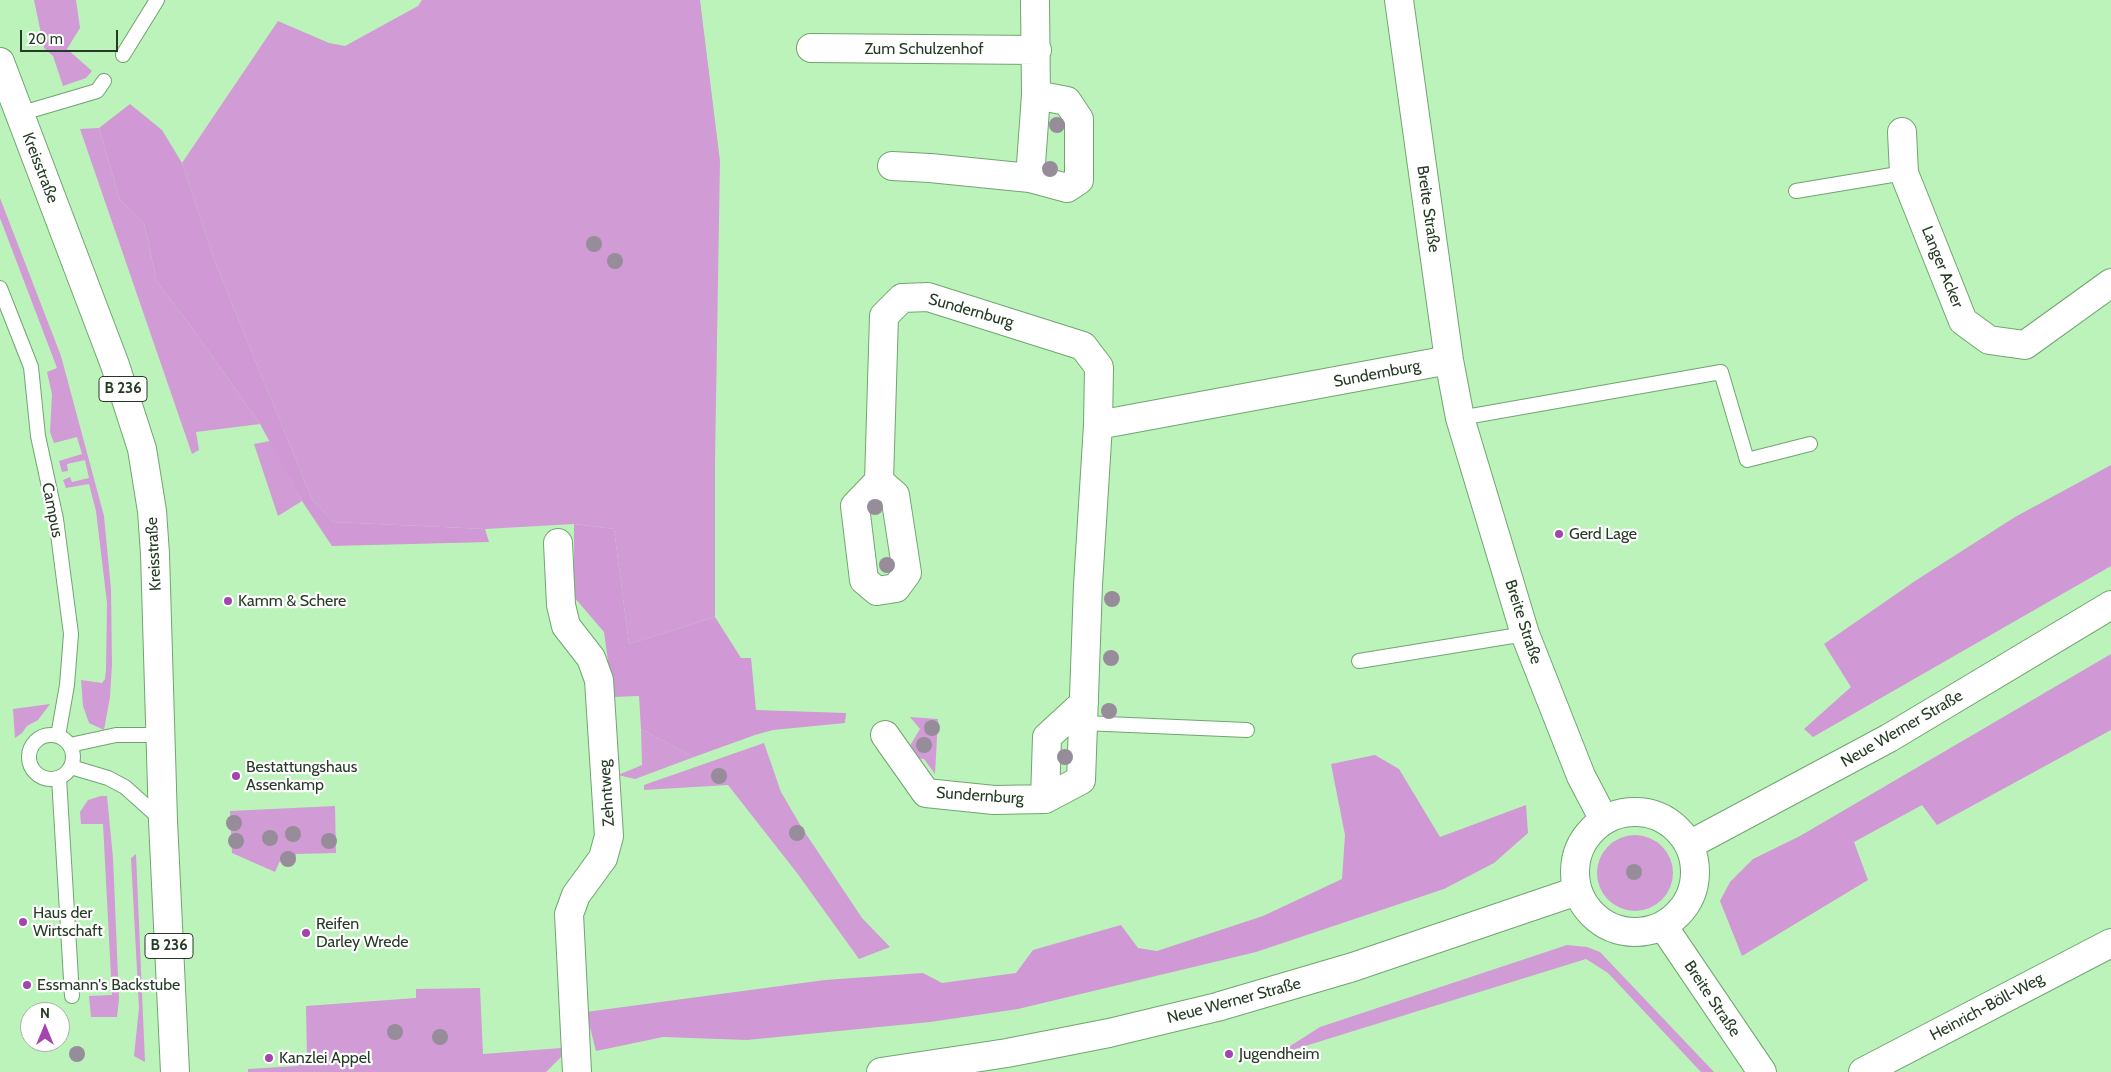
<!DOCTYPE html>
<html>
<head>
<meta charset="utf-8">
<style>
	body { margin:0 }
	#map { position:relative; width:2111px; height:1072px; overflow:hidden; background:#bcf3ba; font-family:Cabin,sans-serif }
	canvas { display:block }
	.north { position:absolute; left:20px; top:1002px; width:50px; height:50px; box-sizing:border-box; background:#fff; border:1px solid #a8b1a8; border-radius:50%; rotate:0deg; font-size:14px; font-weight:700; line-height:20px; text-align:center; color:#253b25 }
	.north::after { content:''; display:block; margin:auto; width:18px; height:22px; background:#a445ad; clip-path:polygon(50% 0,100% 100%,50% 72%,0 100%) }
	.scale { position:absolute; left:20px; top:30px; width:98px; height:22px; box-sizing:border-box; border:2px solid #253b25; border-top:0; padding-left:6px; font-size:15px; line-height:18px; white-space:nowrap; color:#253b25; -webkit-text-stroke:4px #fff; paint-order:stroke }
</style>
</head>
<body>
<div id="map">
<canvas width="2111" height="1072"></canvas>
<div class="north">N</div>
<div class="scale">20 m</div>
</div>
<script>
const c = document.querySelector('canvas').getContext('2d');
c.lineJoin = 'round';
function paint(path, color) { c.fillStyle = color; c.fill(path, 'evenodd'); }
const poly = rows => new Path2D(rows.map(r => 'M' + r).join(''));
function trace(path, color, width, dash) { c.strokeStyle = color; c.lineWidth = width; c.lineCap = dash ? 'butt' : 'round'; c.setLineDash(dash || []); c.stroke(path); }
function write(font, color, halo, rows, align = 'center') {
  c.font = font + ' Cabin,sans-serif'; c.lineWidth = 4.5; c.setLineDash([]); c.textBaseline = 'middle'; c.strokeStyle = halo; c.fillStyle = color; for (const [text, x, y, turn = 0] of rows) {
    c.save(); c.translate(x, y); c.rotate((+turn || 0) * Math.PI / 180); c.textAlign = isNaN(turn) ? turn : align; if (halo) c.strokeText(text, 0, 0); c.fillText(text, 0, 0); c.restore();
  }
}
const green = poly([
	[34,0,76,0,80,28,67,49,92,71,86,78,63,86,53,56,44,48],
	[422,0,700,0,720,161,715,462,715,617,629,644,614,529,574,524,485,529,333,522,312,499,215,262,182,163,278,21,329,43,345,46,418,6],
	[99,128,120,200,144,223,157,282,192,328,260,424,196,432,199,450,192,454,80,129],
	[0,198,61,356,104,516,111,589,112,664,110,697,104,730,89,723,83,706,81,680,102,683,105,679,106,670,107,603,96,511,89,484,66,488,63,480,70,477,72,482,89,478,85,460,67,464,68,471,62,472,59,461,82,454,77,437,54,443,50,432,52,394,47,372,57,368,0,218],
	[270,441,302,501,278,516,254,444],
	[50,704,38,720,27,726,22,733,15,738,13,709],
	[910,717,938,719,935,774,924,759,912,758,911,744,920,729],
	[641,729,694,757,635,779,618,775,642,765],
	[764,743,781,792,802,828,862,918,890,947,859,959,797,873,728,785,644,790,644,785],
	[101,796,107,796,113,858,119,999,117,1017,91,1017,89,996,112,995,103,824,81,824,80,812,88,800],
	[335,806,336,853,296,854,295,863,280,861,275,872,232,853,230,811],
	'1597 873a38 38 0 1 1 76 0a38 38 0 1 1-76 0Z',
	[136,854,145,1062,134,1056,139,1008,131,858],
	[1567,945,1587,947,1600,952,1714,1072,1701,1072,1608,973,1586,959,1276,1055,1320,1027],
	[480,988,483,1054,561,1048,561,1057,546,1072,248,1072,248,1069,297,1066,307,1058,306,1006,416,998,416,989]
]);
const forest = poly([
	[130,104,162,130,182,163,215,262,312,499,333,522,485,529,489,542,332,546,302,501,260,424,192,328,157,282,144,223,120,200,99,128],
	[2111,465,2111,566,1813,737,1804,729,1851,687,1824,644,1915,581,2015,517],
	[574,524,614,529,629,644,715,617,741,658,751,658,756,710,846,713,845,723,773,730,755,735,694,757,641,729,639,696,613,697,604,632,574,597],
	[2111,654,2111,730,1937,825,1922,805,1854,842,1868,880,1742,956,1720,901,1730,882,1753,859,1800,836],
	[1375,755,1399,769,1440,837,1526,805,1528,833,1494,863,1444,889,1256,952,1018,1009,930,1022,747,1040,663,1037,596,1051,586,1012,825,980,923,973,942,983,1016,973,1033,950,1121,925,1138,948,1157,951,1263,916,1342,879,1345,835,1331,764]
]);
const service = poly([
	[123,55,157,0],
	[19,114,97,91,104,81],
	[1796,191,1904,173],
	[0,288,31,367,38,436,56,519,71,634,67,685,58,736],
	[1460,418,1721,372,1747,460,1810,444],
	[1359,661,1525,634],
	[1083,723,1247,730],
	'29 757a22 22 0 1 1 44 0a22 22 0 1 1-44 0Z',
	[70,745,116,735,160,735],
	[71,767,108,778,125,787,163,821],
	[59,778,72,996]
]);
const minor = poly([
	[1399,0,1449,360,1460,418,1525,634,1581,776,1604,820],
	[811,48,1037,50],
	[1902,132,1904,173,1963,321,1989,340,2025,345,2111,283],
	[892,166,930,168,1030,178,1036,95,1035,0],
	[1030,178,1067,188,1079,180,1079,119,1067,101,1036,95],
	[1098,425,1449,360],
	[879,481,895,495,907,573,896,588,877,591,864,580,855,506,879,481,884,316,902,298,928,297,1083,346,1099,367,1098,425,1088,585,1081,780,1045,799,994,800,926,793,885,735],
	[558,543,561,605,566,626,591,658,599,680,609,836,603,858,576,895,569,914,577,1072],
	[1045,799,1047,737,1084,703],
	[1663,926,1762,1072],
	[1863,1072,2111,943]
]);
const secondary = poly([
	'1575 872a60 60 0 1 1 120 0a60 60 0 1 1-120 0Z',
	[1689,845,1889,738,2111,605],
	[881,1072,1007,1053,1109,1033,1217,1007,1353,967,1577,891]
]);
const primary = poly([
	[0,62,115,365,142,449,152,511,155,554,163,821,175,1072]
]);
const trees = [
	[1057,125],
	[1050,169],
	[594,244],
	[615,261],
	[875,507],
	[887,565],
	[1112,599],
	[1111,658],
	[1109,711],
	[932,728],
	[924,745],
	[1065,757],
	[719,776],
	[234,823],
	[797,833],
	[293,834],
	[270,838],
	[236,841],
	[329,841],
	[288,859],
	[1634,872],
	[395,1032],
	[440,1037],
	[77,1054]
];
const markers = [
	[1559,534,5,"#a445ad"],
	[228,601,5,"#a445ad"],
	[236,776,5,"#a445ad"],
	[23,922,5,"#a445ad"],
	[306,933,5,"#a445ad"],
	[27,985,5,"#a445ad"],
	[1229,1054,5,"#a445ad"],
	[269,1058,5,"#a445ad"]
];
const shields = [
	[123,389,48],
	[169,946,48]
];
const shieldNames = [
	["B 236",123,389],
	["B 236",169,946]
];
const streetNames = [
	["Zum Schulzenhof",924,49],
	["Kreisstraße",40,168,69],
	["Breite Straße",1428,209,82],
	["Langer Acker",1942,267,68],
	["Sundernburg",971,311,16],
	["Sundernburg",1377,374,-11],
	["Campus",52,510,79],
	["Kreisstraße",154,554,-93],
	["Breite Straße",1523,622,72],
	["Neue Werner Straße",1902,729,-30],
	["Zehntweg",607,793,-94],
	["Sundernburg",980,796,4],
	["Breite Straße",1712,999,56],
	["Neue Werner Straße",1234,1001,-15],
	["Heinrich-Böll-Weg",1987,1007,-28]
];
const poiNames = [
	["Gerd Lage",1569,534],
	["Kamm & Schere",238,601],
	["Bestattungshaus",246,767],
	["Assenkamp",246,785],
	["Haus der",33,913],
	["Wirtschaft",33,931],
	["Reifen",316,924],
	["Darley Wrede",316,942],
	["Essmann's Backstube",37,985],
	["Jugendheim",1239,1054],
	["Kanzlei Appel",279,1058]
];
paint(green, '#d19bd5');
paint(forest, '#d098d4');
trace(service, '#70a570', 16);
trace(minor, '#70a570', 30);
trace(secondary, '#70a570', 30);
trace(primary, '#70a570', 30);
trace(service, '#fff', 14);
trace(minor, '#fff', 28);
trace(secondary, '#fff', 28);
trace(primary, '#fff', 28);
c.fillStyle = '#978c9a';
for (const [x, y] of trees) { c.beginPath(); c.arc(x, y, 8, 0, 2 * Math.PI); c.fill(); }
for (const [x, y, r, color] of markers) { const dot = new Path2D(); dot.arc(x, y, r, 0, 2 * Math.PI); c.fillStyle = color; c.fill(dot); trace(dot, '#fff', 2); }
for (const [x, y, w] of shields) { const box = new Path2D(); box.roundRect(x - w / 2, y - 12.5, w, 25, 4); c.fillStyle = '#fff'; c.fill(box); trace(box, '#253b25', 1); }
write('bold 15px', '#253b25', null, shieldNames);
write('16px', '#253b25', '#fff', streetNames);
write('16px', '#253b25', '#fff', poiNames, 'left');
</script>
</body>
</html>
